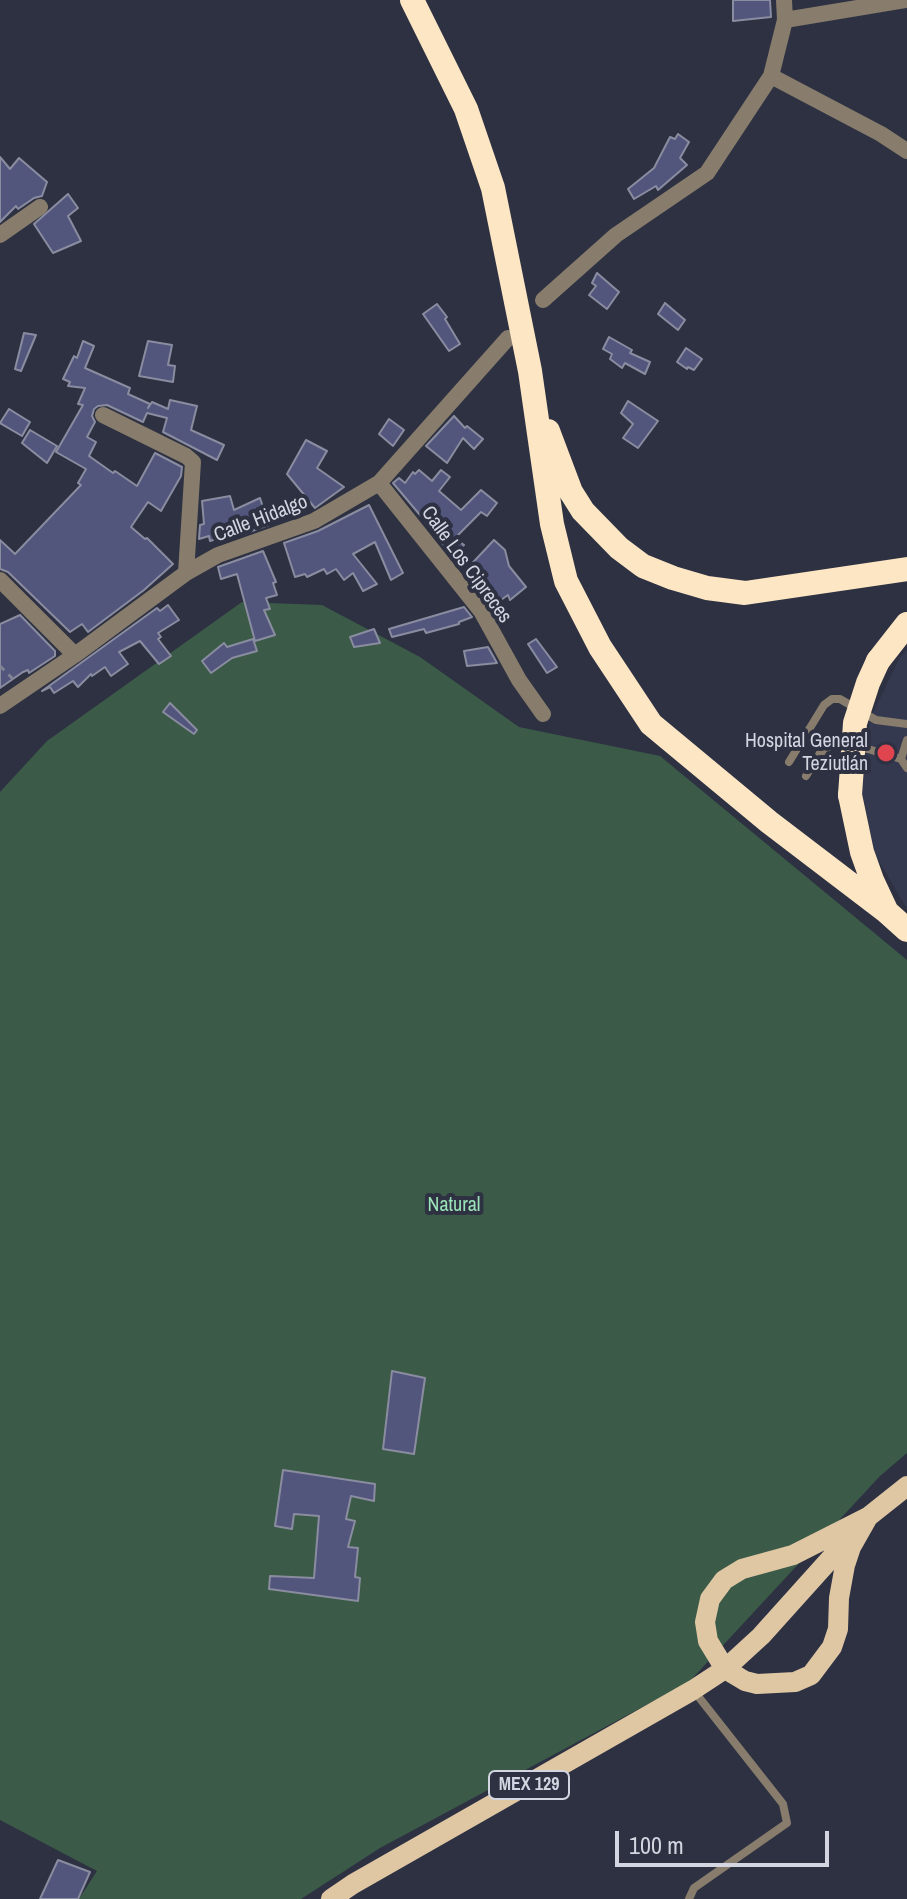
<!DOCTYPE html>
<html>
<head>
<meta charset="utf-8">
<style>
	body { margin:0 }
	#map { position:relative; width:907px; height:1899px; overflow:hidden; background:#2d3142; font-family:"Archivo Narrow",sans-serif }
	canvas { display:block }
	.scale { position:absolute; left:615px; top:1831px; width:214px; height:36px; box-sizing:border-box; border:4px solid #d3d6e1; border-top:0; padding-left:10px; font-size:24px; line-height:28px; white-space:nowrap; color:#d3d6e1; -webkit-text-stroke:6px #2d3142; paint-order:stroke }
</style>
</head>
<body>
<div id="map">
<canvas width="907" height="1899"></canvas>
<div class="scale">100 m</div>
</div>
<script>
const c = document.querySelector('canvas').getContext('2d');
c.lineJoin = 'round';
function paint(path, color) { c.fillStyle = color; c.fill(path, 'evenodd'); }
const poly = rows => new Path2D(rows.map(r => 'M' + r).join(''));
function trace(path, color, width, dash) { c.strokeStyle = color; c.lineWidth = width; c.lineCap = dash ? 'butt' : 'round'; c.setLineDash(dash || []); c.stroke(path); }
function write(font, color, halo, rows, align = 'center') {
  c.font = font + ' "Archivo Narrow",sans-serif'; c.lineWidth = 8; c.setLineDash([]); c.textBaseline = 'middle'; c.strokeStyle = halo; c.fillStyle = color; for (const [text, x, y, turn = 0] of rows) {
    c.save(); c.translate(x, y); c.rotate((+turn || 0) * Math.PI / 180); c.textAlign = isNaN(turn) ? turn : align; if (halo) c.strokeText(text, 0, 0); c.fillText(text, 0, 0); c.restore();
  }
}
const built = poly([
	[907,650,907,909,875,854,861,787,870,719,900,657]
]);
const green = poly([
	[242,602,322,605,420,657,519,727,660,756,907,960,907,1453,880,1476,689,1682,380,1848,301,1899,79,1899,97,1871,0,1820,0,792,47,741]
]);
const building = poly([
	[733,0,770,0,771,17,733,21,733,0],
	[678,134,689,142,680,158,687,165,658,190,656,186,634,199,628,189,654,168,670,137,675,139,678,134],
	[0,157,10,169,19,158,47,182,42,196,34,198,18,209,16,206,0,222,0,157],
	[68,194,78,208,68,216,81,241,53,253,34,224,68,194],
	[597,273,619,292,607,309,589,295,596,286,592,283,597,273],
	[665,303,685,320,678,330,658,314,665,303],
	[437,304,447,317,445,319,460,344,449,351,423,314,437,304],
	[24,333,36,335,21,371,15,369,24,333],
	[609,337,632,350,630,353,650,362,645,374,625,363,622,368,610,359,612,354,603,349,609,337],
	[83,341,94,346,85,368,130,388,128,394,150,404,148,408,152,402,168,409,170,400,197,406,191,430,224,445,217,460,163,432,167,418,147,413,143,422,107,405,98,406,94,409,92,416,95,422,87,437,96,442,89,456,113,473,115,471,137,486,155,453,182,467,181,476,161,511,148,502,131,527,145,539,147,538,173,564,144,590,88,632,82,624,70,632,8,572,0,569,0,540,15,554,81,485,78,483,86,469,56,452,83,405,78,404,85,388,68,386,70,382,63,379,74,356,77,358,83,341],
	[148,341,172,345,168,365,175,366,173,382,139,376,148,341],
	[686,348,702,359,694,370,688,367,687,369,677,362,686,348],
	[628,401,658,421,638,448,623,438,633,424,621,413,628,401],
	[9,409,30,422,22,436,0,423,9,409],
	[454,416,465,428,467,426,483,439,474,449,463,438,447,463,426,446,454,416],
	[389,419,404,430,393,446,379,434,389,419],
	[30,430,57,446,47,463,22,443,30,430],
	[306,440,327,451,317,468,344,487,315,508,287,474,306,440],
	[419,470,432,481,441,470,450,477,439,491,461,510,481,490,497,503,487,516,481,512,455,538,464,545,453,559,436,534,393,483,399,478,405,483,413,472,415,474,419,470],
	[230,496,234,510,260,498,269,525,232,538,231,534,210,541,209,536,199,539,200,525,204,524,202,501,230,496],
	[369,505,403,573,391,580,375,542,353,554,377,584,363,591,353,573,344,580,336,569,327,574,324,569,307,577,305,574,295,577,284,543,318,531,369,505],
	[494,540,505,550,509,566,526,587,510,600,508,595,491,607,464,572,494,540],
	[263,551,276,582,273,583,277,595,266,598,270,609,264,610,275,635,255,641,237,574,221,579,218,567,263,551],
	[168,605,179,620,158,633,161,637,158,639,171,656,159,664,140,641,119,652,128,664,111,676,105,667,92,676,91,674,78,687,73,681,54,693,50,687,42,691,157,608,160,611,168,605],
	[464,607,472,617,459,622,459,624,426,633,424,629,392,637,389,629,464,607],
	[20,615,55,651,55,656,29,673,28,670,23,672,0,688,0,624,20,615],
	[374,629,380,643,354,647,350,637,374,629],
	[253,639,257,651,232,658,211,673,202,661,224,643,227,647,253,639],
	[536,639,557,667,547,673,528,644,536,639],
	[488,647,497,663,467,666,464,651,488,647],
	[170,703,197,730,194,734,163,712,170,703],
	[392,1371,425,1378,414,1454,383,1449,392,1371],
	[283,1470,375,1484,374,1501,351,1496,346,1519,355,1521,348,1547,358,1548,355,1577,360,1578,358,1601,269,1589,270,1576,314,1578,319,1516,294,1514,292,1529,275,1526,283,1470],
	[58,1860,90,1872,78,1899,40,1899,58,1860]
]);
const path = poly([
	[0,666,13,679]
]);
const service = poly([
	[901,759,907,740],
	[789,762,824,705,832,699,840,699,876,720,907,724],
	[806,776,820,753,832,745,868,749,901,759,907,768],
	[689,1899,694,1888,787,1823,783,1804,694,1691]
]);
const minor = poly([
	[785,20,905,0],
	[771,76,881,134,907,151],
	[0,235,40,207],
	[543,300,616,235,707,173,771,76,785,20,784,0],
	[103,415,186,456,193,462,186,573],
	[379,483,481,611,519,680,543,714],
	[0,580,75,655],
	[0,706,75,655,186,573,218,555,314,521,379,483,508,338]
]);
const primary = poly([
	[868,1517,851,1547,845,1565,839,1598,838,1629,832,1647,811,1675,795,1682,757,1684,745,1681,725,1669,708,1641,705,1622,710,1599,724,1580,742,1569,793,1555,868,1517],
	[331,1899,353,1884,693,1690,725,1669,761,1636,868,1517,907,1486]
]);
const motorway = poly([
	[412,0,466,109,493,188,530,371,552,524,566,581,600,647,651,724,769,822,887,912],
	[548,431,571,492,583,511,619,548,643,566,673,578,707,588,745,593,907,569],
	[878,661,907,624],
	[850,795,862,852,872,880,887,912,907,930]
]);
const motorwayBridge = poly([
	[850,795,855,723,868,683,878,661]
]);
const markers = [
	[886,753,10,"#e0444e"]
];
const shields = [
	[529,1785,80]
];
const shieldNames = [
	["MEX 129",529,1785]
];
const streetNames = [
	["Calle Hidalgo",261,519,-21],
	["Calle Los Cipreces",466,565,54]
];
const poiNames = [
	["Hospital General",868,742],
	["Teziutlán",868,765]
];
const parkNames = [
	["Natural",454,1206]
];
paint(built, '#343950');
paint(green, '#3b5b48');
paint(building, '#52557c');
trace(building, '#8a8ca0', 2);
trace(path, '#818492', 3, [6, 6]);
trace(service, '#887d6c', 8);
trace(minor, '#887d6c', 16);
trace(primary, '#dfc7a4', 20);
trace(motorway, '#fce6c4', 24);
trace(motorwayBridge, '#fce6c4', 24);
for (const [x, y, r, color] of markers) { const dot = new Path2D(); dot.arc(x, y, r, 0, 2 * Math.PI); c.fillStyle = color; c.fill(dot); trace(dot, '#2d3142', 3); }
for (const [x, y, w] of shields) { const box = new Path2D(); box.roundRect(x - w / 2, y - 14, w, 28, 6); c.fillStyle = '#2d3142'; c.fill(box); trace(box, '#d3d6e1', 2); }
write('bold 18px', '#d3d6e1', null, shieldNames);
write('20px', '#d3d6e1', '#2d3142', streetNames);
write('20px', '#d3d6e1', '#2d3142', poiNames, 'right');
write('20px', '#9ae2b7', '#2d3142', parkNames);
</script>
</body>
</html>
